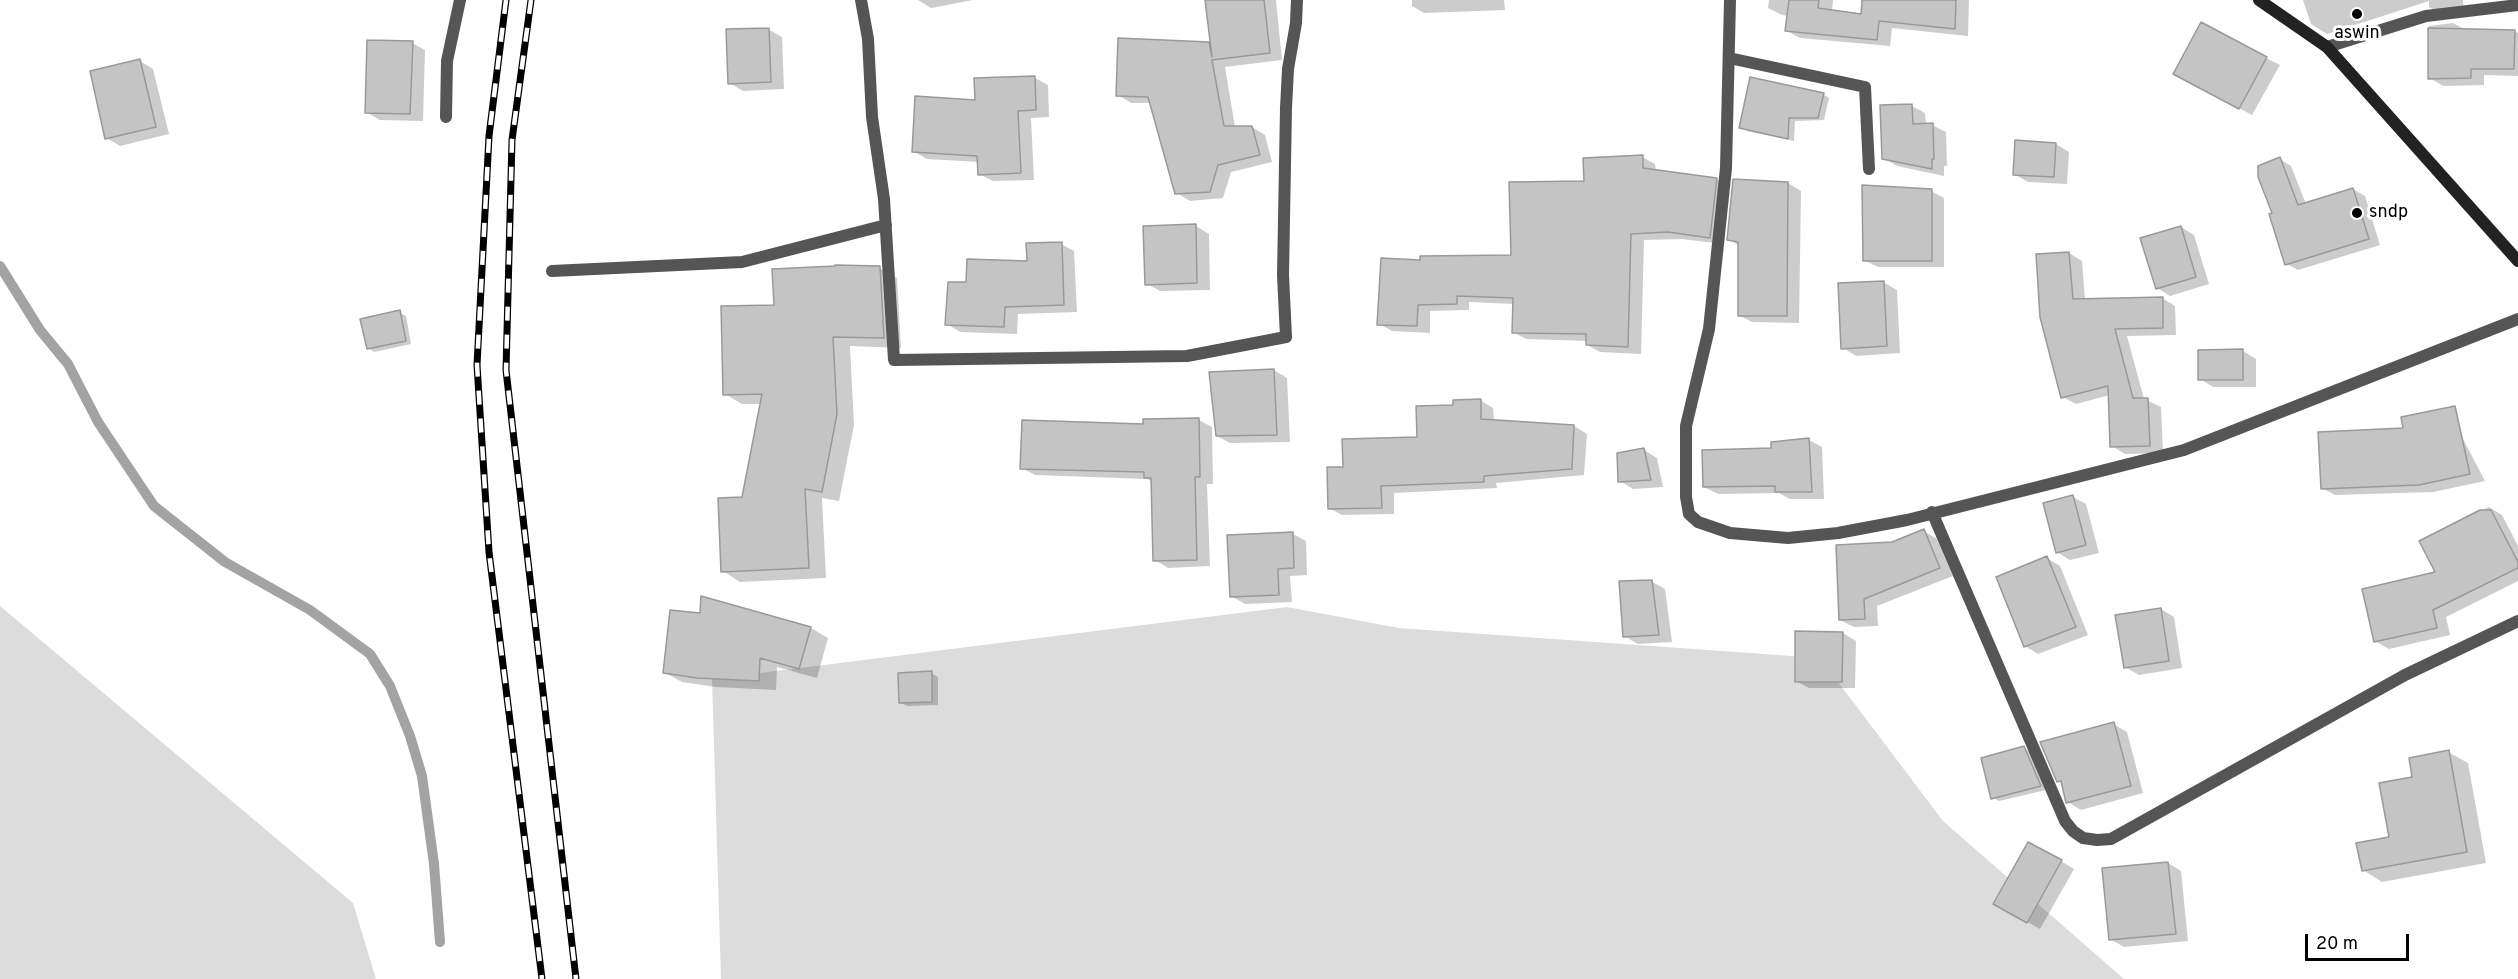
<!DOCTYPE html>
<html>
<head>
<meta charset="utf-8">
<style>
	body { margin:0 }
	#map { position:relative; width:2518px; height:979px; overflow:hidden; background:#fff; font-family:Overpass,sans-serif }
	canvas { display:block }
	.scale { position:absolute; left:2305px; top:934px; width:104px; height:27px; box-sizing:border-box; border:3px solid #000; border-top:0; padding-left:8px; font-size:18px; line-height:21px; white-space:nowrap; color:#000; -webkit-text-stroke:4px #fff; paint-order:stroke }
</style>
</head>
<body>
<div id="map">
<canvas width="2518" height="979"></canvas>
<div class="scale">20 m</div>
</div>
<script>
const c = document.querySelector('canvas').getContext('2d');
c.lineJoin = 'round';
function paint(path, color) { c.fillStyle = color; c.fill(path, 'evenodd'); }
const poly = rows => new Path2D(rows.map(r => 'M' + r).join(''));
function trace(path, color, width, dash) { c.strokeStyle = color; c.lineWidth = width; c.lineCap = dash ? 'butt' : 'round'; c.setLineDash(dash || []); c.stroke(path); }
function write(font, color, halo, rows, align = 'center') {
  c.font = font + ' Overpass,sans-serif'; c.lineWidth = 6; c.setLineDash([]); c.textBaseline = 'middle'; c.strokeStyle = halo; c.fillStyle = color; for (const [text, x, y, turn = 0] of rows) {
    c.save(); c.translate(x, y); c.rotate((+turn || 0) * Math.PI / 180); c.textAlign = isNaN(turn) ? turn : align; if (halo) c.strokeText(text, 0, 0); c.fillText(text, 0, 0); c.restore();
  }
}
const green = poly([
	[0,606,353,903,376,979,0,979],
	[1287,607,1399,628,1820,658,1943,821,2124,979,721,979,712,679]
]);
const shadow = poly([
	[918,0,973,0,931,8],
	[1207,0,1276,0,1282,60,1225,67,1235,127,1252,127,1265,135,1272,162,1231,172,1223,198,1190,201,1177,193,1151,103,1131,103,1118,95,1209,43,1212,45],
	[1412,0,1504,0,1505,10,1424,13,1412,6],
	[1769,0,1833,0,1832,12,1876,17,1876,0,1969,0,1968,36,1892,28,1890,46,1800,38,1787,31,1789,16,1782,15,1768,8],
	[2303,0,2463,0,2464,12,2442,14,2429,7,2429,1,2327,34,2311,24],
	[2453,23,2466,30,2514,31,2518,33,2518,76,2484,75,2484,85,2443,86,2430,78,2429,26],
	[768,29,782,37,784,89,743,91,730,83],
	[412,43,425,50,423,121,380,120,366,112],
	[2266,58,2280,65,2252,115,2188,81],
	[140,61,153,69,169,134,120,146,107,138],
	[1035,78,1048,85,1049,117,1031,118,1034,180,993,181,979,174,979,162,927,159,913,151,977,101],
	[1823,94,1829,98,1824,120,1795,121,1794,141,1747,131,1741,127],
	[1912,106,1925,113,1926,125,1932,125,1946,132,1947,166,1944,166,1944,176,1897,166,1884,158],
	[2056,144,2069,152,2067,184,2028,182,2014,174],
	[1642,157,1655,164,1656,171,1716,179,1729,187,1723,244,1682,239,1644,240,1641,354,1600,352,1587,345,1588,341,1526,339,1513,332,1514,304,1469,302,1469,310,1430,311,1430,333,1392,331,1379,324,1422,262,1512,256,1586,183],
	[2280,159,2291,166,2306,204,2353,189,2365,196,2380,245,2298,270,2287,264,2274,214],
	[1788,183,1801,191,1799,323,1752,322,1739,315,1740,246,1728,239],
	[1931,191,1944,198,1944,267,1878,267,1864,260],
	[1196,226,1209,234,1210,290,1160,291,1147,284],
	[2181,227,2194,235,2209,284,2170,296,2157,288],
	[1061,244,1074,251,1077,312,1018,314,1017,334,960,332,947,324,967,284,1028,263],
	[2069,253,2082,261,2085,300,2162,298,2175,306,2176,335,2127,336,2144,399,2161,407,2163,453,2125,454,2112,446,2110,395,2076,404,2063,397],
	[879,268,897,278,901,348,850,346,854,425,839,501,822,498,826,578,740,582,723,571,743,498,762,404,742,404,725,394,776,306],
	[1883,282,1897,290,1900,353,1856,356,1843,348],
	[399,312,406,316,411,344,374,352,368,348],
	[2243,351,2256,359,2256,387,2213,387,2200,379],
	[1274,370,1287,378,1290,442,1230,443,1217,436],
	[1480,400,1493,408,1494,422,1574,426,1587,434,1584,475,1496,483,1497,488,1394,493,1394,514,1342,515,1329,508,1345,468,1418,439,1455,406],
	[2452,418,2485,481,2433,492,2335,495,2322,488,2405,429],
	[1199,420,1212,427,1213,484,1207,484,1210,566,1168,568,1155,560,1153,482,1147,479,1035,475,1022,468,1144,425],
	[1809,440,1822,447,1824,499,1790,499,1779,493,1718,494,1704,487,1773,449],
	[1644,450,1657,458,1663,487,1633,489,1620,481],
	[2073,497,2086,504,2099,553,2070,560,2057,552],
	[2489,507,2502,515,2518,546,2518,581,2446,617,2450,635,2389,649,2375,641,2437,573,2421,542],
	[1924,531,1937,539,1953,576,1877,606,1878,626,1854,627,1840,620],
	[1293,534,1306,541,1307,575,1290,576,1292,602,1245,604,1231,596],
	[2047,558,2060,566,2088,635,2038,654,2025,646],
	[1651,581,1665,589,1672,642,1638,644,1624,636],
	[2161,609,2174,617,2182,668,2139,675,2125,667],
	[811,628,828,638,817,678,777,667,776,690,716,687,682,682,664,672],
	[1843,633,1856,641,1855,688,1809,688,1796,681],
	[931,673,938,677,938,705,907,706,901,703],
	[2113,724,2127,732,2143,793,2081,810,2068,802,2063,784,2058,781],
	[2024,748,2030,752,2046,790,1999,801,1993,798],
	[2448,752,2468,763,2486,863,2382,882,2363,870,2391,838,2414,778],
	[2061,861,2074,869,2040,929,1995,903],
	[2168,863,2181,871,2188,941,2124,947,2110,939]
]);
const stream = poly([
	[0,266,40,330,68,364,98,422,154,506,225,562,310,610,370,654,390,686,410,736,422,776,434,864,440,942]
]);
const building = poly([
	[1205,0,1264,0,1270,53,1212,60,1224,126,1252,126,1260,155,1218,165,1210,192,1175,194,1148,97,1116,96,1118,38,1209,42,1212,57,1205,0],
	[1789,0,1819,0,1818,8,1861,14,1862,0,1956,0,1955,29,1879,21,1877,40,1785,31,1789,0],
	[2201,22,2267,57,2239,109,2173,74,2201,22],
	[769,28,771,82,728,84,726,29,769,28],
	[2428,28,2515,30,2514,69,2471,69,2471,78,2428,79,2428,28],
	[367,40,413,41,410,114,365,113,367,40],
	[140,59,156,127,105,139,90,71,140,59],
	[1035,76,1036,110,1018,111,1021,173,978,175,977,156,912,152,915,96,975,100,974,78,1035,76],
	[1750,77,1824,93,1818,118,1789,118,1788,139,1739,128,1750,77],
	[1912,104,1913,124,1933,123,1934,159,1932,159,1932,169,1882,159,1880,105,1912,104],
	[2015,140,2056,143,2054,177,2013,175,2015,140],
	[1643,155,1643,168,1717,178,1710,238,1668,232,1631,234,1628,347,1586,345,1586,334,1512,333,1513,298,1457,296,1457,304,1418,305,1417,326,1377,325,1381,258,1420,260,1420,256,1511,255,1509,182,1584,181,1583,158,1643,155],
	[2280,157,2298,205,2353,188,2369,239,2285,265,2269,214,2272,213,2258,177,2258,166,2280,157],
	[1733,179,1788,182,1787,316,1738,316,1738,242,1727,240,1733,179],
	[1862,185,1932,189,1932,261,1863,261,1862,185],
	[1196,224,1197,283,1145,285,1143,226,1196,224],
	[2181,226,2196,277,2156,289,2140,238,2181,226],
	[1062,242,1064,305,1005,307,1004,327,945,325,948,282,966,282,967,259,1027,261,1026,243,1062,242],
	[2069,252,2073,299,2163,297,2163,328,2115,329,2133,398,2148,398,2150,446,2110,447,2108,386,2061,398,2040,317,2036,254,2069,252],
	[835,265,880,266,884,338,833,337,837,414,822,492,805,489,809,568,721,572,718,498,742,497,762,394,723,395,721,306,774,305,772,269,835,266,835,265],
	[1884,281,1887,346,1841,349,1838,283,1884,281],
	[400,310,406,341,367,349,360,319,400,310],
	[2243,349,2243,380,2198,380,2198,350,2243,349],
	[1274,369,1277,435,1216,436,1209,372,1274,369],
	[1481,399,1481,419,1574,425,1572,469,1484,476,1484,482,1381,486,1382,508,1328,509,1327,467,1343,467,1342,439,1417,437,1416,406,1453,405,1453,400,1481,399],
	[2455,406,2470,474,2419,485,2321,489,2318,432,2403,428,2401,417,2455,406],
	[1199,418,1200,477,1195,477,1197,560,1153,561,1151,478,1144,478,1144,472,1020,469,1022,420,1143,424,1143,419,1199,418],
	[1809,438,1812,492,1775,492,1775,486,1703,487,1702,450,1771,448,1771,442,1809,438],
	[1644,448,1651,480,1618,482,1617,453,1644,448],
	[2073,495,2086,545,2056,553,2043,503,2073,495],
	[2480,510,2491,510,2518,562,2518,568,2433,610,2437,628,2374,642,2362,589,2435,572,2419,541,2480,510],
	[1924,529,1940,568,1864,599,1865,619,1839,620,1836,545,1892,542,1924,529],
	[1293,532,1294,568,1278,569,1279,595,1230,597,1227,535,1293,532],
	[2047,556,2076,627,2024,647,1996,577,2047,556],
	[1652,580,1659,635,1623,637,1619,581,1652,580],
	[701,596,811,627,799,669,760,658,759,681,697,678,663,673,670,610,700,613,701,596],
	[2161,608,2169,661,2124,668,2115,615,2161,608],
	[1795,631,1843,632,1842,682,1795,682,1795,631],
	[932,671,932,702,899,703,898,673,932,671],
	[2114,722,2131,786,2066,803,2061,781,2057,782,2040,742,2114,722],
	[2024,746,2041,786,1991,799,1981,758,2024,746],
	[2449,750,2467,852,2362,871,2356,843,2389,837,2379,783,2412,777,2409,758,2449,750],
	[2028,842,2062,860,2027,923,1993,904,2028,842],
	[2168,862,2176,934,2109,940,2102,868,2168,862]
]);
const minor = poly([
	[861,0,868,39,872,117,884,199,894,360,1187,356,1286,337,1283,275,1286,108,1288,69,1296,23,1297,0],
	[1730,0,1726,168,1709,329,1686,426,1686,497,1689,514,1698,522,1730,533,1788,538,1838,533,1907,520,2184,450,2518,319],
	[2327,47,2426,16,2518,5],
	[1729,58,1865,87,1869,169],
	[446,117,447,61,460,0],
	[552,271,742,262,886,225],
	[1932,512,2065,821,2073,831,2083,838,2097,840,2111,839,2405,675,2518,621]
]);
const secondary = poly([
	[2259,0,2327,47,2518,261]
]);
const rail = poly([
	[506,0,489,136,477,365,489,552,542,979],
	[531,0,512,140,506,370,576,979]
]);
const markers = [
	[2357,14,6,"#000"],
	[2357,213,6,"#000"]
];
const poiNames = [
	["aswin",2357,34],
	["sndp",2369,213,"left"]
];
paint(green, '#dcdcdc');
paint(shadow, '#0003');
trace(stream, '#a3a3a3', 10);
paint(building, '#c4c4c4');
trace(building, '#999', 1.5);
trace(minor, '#555', 12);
trace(secondary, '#222', 12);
trace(rail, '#000', 7);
trace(rail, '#fff', 4.5, [14]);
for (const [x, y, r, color] of markers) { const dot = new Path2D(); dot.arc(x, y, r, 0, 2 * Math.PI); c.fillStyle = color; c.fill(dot); trace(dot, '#fff', 2); }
write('18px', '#000', '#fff', poiNames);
</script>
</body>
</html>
